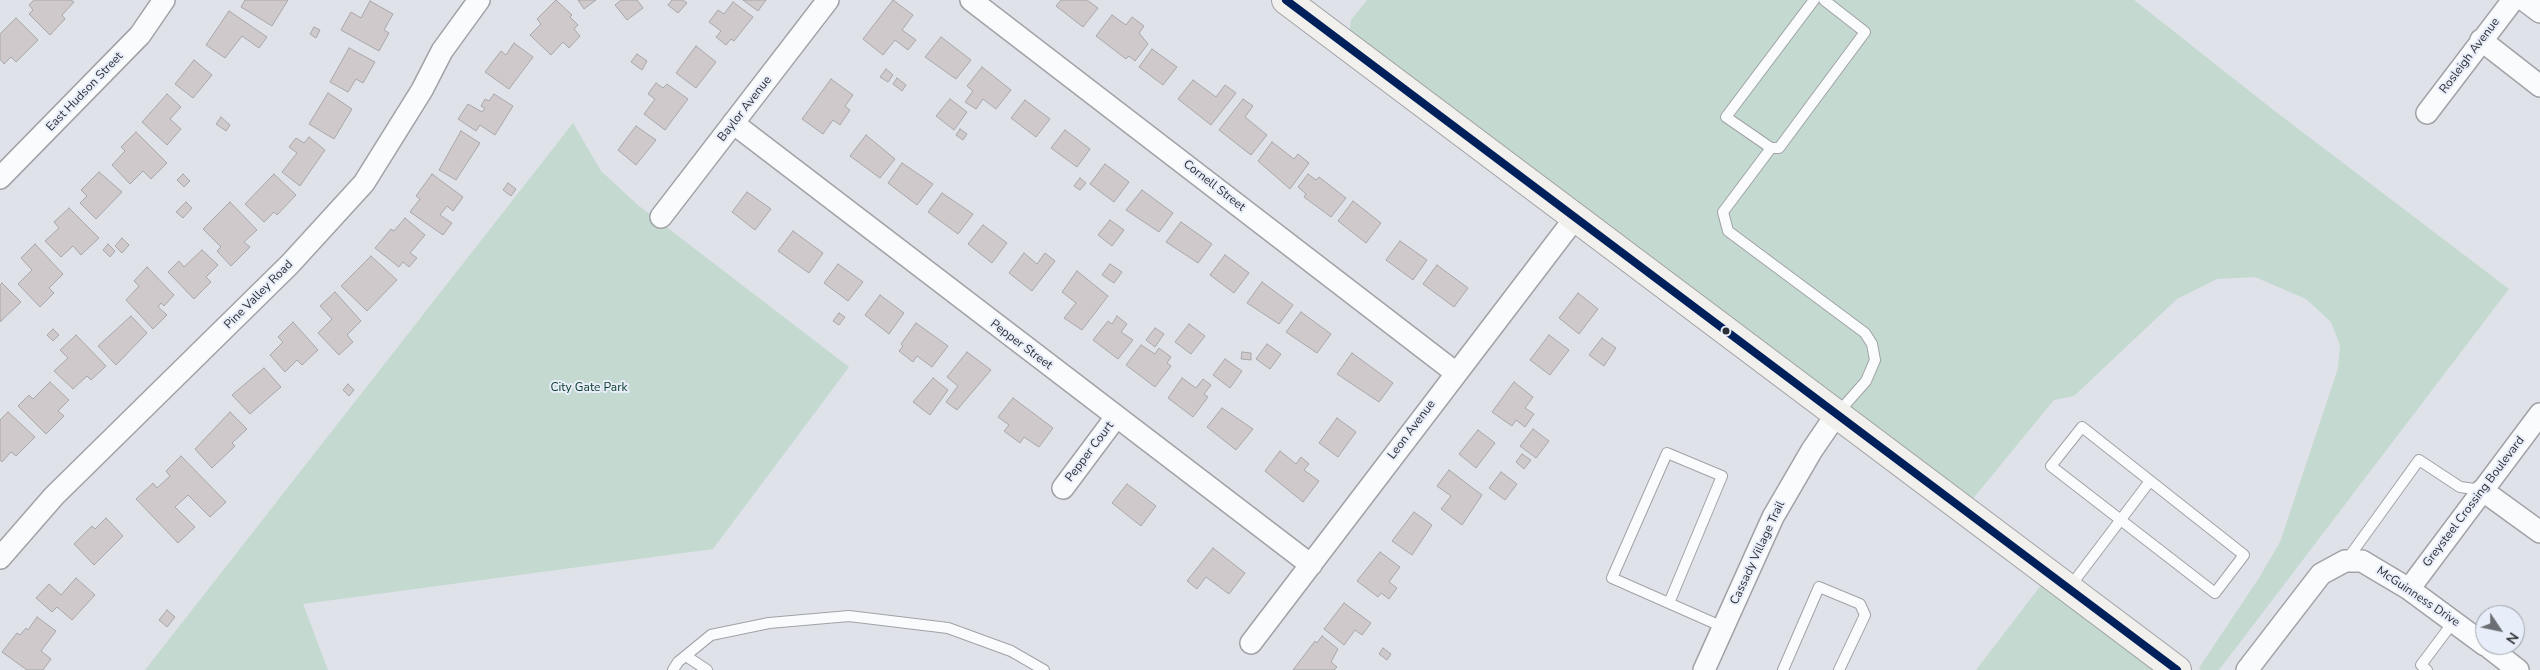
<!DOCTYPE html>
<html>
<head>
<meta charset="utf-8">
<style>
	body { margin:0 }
	#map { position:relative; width:2540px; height:670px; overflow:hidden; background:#dfe2e8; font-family:"Nunito Sans",sans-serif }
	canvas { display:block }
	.north { position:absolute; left:2475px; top:605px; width:50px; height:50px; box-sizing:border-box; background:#e8eef9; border:1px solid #9da2aa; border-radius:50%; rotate:124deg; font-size:14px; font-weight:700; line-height:20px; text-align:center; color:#2c2f33 }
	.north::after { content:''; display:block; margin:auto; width:18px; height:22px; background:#6b6e72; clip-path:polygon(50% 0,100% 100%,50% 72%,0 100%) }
</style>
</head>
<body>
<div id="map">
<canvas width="2540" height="670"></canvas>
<div class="north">N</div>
</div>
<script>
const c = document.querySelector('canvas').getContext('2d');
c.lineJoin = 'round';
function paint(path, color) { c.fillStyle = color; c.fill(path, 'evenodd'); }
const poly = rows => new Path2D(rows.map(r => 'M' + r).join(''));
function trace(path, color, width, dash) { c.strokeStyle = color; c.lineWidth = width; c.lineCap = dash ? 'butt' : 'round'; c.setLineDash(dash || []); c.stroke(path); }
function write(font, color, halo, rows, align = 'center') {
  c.font = font + ' "Nunito Sans",sans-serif'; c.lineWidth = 4; c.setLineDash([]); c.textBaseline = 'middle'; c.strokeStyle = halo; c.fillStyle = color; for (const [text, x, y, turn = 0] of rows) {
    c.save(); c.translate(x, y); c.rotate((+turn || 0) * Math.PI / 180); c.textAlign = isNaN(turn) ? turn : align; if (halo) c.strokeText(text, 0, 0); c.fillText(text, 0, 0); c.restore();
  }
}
const green = poly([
	[1367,0,2134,0,2276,112,2509,289,2219,670,2201,670,2199,668,2259,578,2280,542,2338,368,2340,346,2331,322,2306,299,2255,277,2217,279,2177,299,2074,396,2054,400,1971,501,1349,35,1351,20],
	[573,123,601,171,639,206,849,367,713,549,303,604,328,670,145,670],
	[2045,580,2167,670,1976,670]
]);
const building = poly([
	[34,0,71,0,74,2,62,15,65,19,50,35,29,14,33,10,29,5,34,0],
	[245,0,288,0,272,26,241,7,245,0],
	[556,0,572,15,570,17,578,25,574,29,580,36,569,48,563,42,551,55,530,35,541,24,537,19,556,0],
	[578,0,596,0,584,9,578,0],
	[621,0,637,0,643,8,627,20,615,5,621,0],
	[672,0,683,0,687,3,678,13,668,5,672,0],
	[743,0,766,0,758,11,743,0],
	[893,0,913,15,902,30,916,40,908,50,895,40,883,55,863,39,893,0],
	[1061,0,1087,0,1098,8,1083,27,1056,6,1061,0],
	[370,1,393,14,384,30,389,33,379,51,341,30,351,12,361,18,370,1],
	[733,2,753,17,734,41,731,39,726,45,716,37,721,31,709,22,718,10,724,14,733,2],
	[229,11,267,37,259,48,242,36,225,58,206,45,229,11],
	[1112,15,1126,25,1132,17,1144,26,1139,33,1148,44,1135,61,1129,56,1126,59,1096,36,1112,15],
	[16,18,38,40,16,62,11,57,4,64,0,59,0,34,16,18],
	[314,27,320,30,316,38,310,34,314,27],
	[941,37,971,60,956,79,925,57,941,37],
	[514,43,533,57,509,89,485,72,501,51,506,55,514,43],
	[696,46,716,62,696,88,676,73,696,46],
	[349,48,375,62,363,83,356,79,348,92,330,82,349,48],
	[1152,49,1177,67,1163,85,1139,67,1152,49],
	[637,54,647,61,642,70,631,62,637,54],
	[194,60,212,75,193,98,175,84,194,60],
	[982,67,1011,90,996,109,983,99,976,109,965,102,973,91,967,86,982,67],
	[886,69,893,75,888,82,880,77,886,69],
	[897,78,906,85,902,91,893,84,897,78],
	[831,79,853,95,845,106,850,110,840,125,833,120,823,134,802,119,831,79],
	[1193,80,1216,97,1225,85,1236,93,1211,125,1178,99,1193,80],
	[656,83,663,88,667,84,688,99,665,130,644,114,655,99,648,94,656,83],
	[328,93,352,109,334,139,309,124,328,93],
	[167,94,181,107,170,119,181,129,167,145,142,122,167,94],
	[494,94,513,106,495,135,480,125,476,131,458,119,468,104,482,112,485,108,481,106,485,99,489,101,494,94],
	[950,99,967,112,954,130,936,116,950,99],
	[1243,99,1253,106,1245,117,1267,135,1251,155,1219,130,1243,99],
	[1025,100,1050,119,1036,137,1011,118,1025,100],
	[221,117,230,125,226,131,216,124,221,117],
	[636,126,656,140,636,165,618,150,636,126],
	[960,129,967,134,963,140,956,135,960,129],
	[1065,130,1090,149,1077,167,1051,148,1065,130],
	[461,131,480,143,456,180,439,170,461,131],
	[136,132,167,163,151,179,143,171,130,184,112,165,125,151,121,147,136,132],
	[866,135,895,159,880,178,850,156,866,135],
	[309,137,325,150,300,186,282,172,297,153,289,147,296,138,304,143,309,137],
	[1272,142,1294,159,1298,154,1309,163,1290,189,1258,161,1272,142],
	[902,163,933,184,917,205,888,183,902,163],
	[1105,164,1129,182,1114,202,1090,184,1105,164],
	[99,172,122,192,96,219,80,203,87,196,81,190,99,172],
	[183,174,190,181,184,187,177,180,183,174],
	[274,174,296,195,277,215,274,212,264,222,245,204,274,174],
	[432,174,463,197,453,211,447,206,440,215,452,223,443,235,410,212,420,199,416,196,432,174],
	[1308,174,1316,180,1319,177,1346,198,1331,217,1304,197,1306,194,1298,187,1308,174],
	[1080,178,1086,183,1080,190,1074,186,1080,178],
	[508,183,516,189,511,196,503,190,508,183],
	[1142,190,1173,213,1159,232,1126,210,1142,190],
	[747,192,771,209,755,230,732,212,747,192],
	[942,193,973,214,958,234,928,212,942,193],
	[1353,201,1381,223,1366,243,1338,221,1353,201],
	[186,202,192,208,183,218,176,212,186,202],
	[230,202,257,230,244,242,250,247,231,266,217,251,221,247,203,229,230,202],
	[69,208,99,238,81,255,73,246,61,257,45,241,59,228,54,222,69,208],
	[405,218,425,235,410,253,417,258,409,267,403,262,399,267,375,248,391,229,394,231,405,218],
	[1110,220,1124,230,1112,246,1098,235,1110,220],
	[1181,222,1212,244,1198,263,1166,242,1181,222],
	[983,225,1007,243,992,263,968,244,983,225],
	[793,231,823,253,809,273,778,251,793,231],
	[122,238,129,245,122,253,115,246,122,238],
	[1400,241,1427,260,1413,280,1386,260,1400,241],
	[35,244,63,274,49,288,54,293,40,307,18,284,32,270,21,258,35,244],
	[108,244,115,251,110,257,103,250,108,244],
	[202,250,218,265,206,277,211,282,194,299,168,272,179,261,184,267,202,250],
	[1024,253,1037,264,1045,253,1055,261,1032,291,1009,273,1024,253],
	[1225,255,1249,273,1234,293,1210,275,1225,255],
	[371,256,397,280,367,311,341,286,371,256],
	[838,264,863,282,848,301,824,283,838,264],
	[1110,264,1122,272,1114,283,1102,275,1110,264],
	[1437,265,1468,288,1454,307,1423,284,1437,265],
	[147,267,174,295,164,306,161,303,158,307,167,315,153,329,126,300,139,286,134,281,147,267],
	[1077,271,1108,296,1082,330,1064,318,1076,303,1062,292,1077,271],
	[1262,282,1293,305,1279,324,1247,303,1262,282],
	[2,283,21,302,0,322,0,285,2,283],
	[335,292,361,321,347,335,353,342,339,355,318,333,332,319,320,306,335,292],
	[1578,293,1598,309,1579,334,1559,318,1578,293],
	[880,295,904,313,889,334,865,315,880,295],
	[1301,312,1331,334,1317,353,1286,332,1301,312],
	[839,313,845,317,839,325,833,321,839,313],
	[131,316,147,333,116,365,98,346,131,316],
	[1117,316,1127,324,1121,332,1133,340,1118,359,1093,340,1108,321,1112,324,1117,316],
	[293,322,318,350,302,365,297,360,285,372,270,355,283,342,278,337,293,322],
	[916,323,948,346,932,367,917,356,913,362,899,351,903,346,901,344,916,323],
	[1189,324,1205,336,1191,354,1175,342,1189,324],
	[1155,328,1164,334,1155,347,1146,340,1155,328],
	[53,329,59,335,53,341,47,335,53,329],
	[76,335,106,366,91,380,87,376,73,389,54,371,68,358,60,350,76,335],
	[1549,335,1569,350,1550,375,1530,360,1549,335],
	[1602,338,1616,348,1604,366,1589,355,1602,338],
	[1267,344,1281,354,1270,369,1256,359,1267,344],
	[1141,345,1155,354,1159,348,1171,357,1167,363,1171,366,1155,387,1126,365,1141,345],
	[967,352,991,370,957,410,946,402,958,386,947,377,967,352],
	[1242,352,1251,353,1251,360,1241,359,1242,352],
	[1352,353,1393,383,1379,402,1337,374,1352,353],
	[1225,359,1242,371,1230,388,1213,375,1225,359],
	[264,368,281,387,250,414,232,395,264,368],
	[933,378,948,390,930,415,913,402,933,378],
	[1182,378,1196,388,1203,379,1211,385,1204,394,1208,397,1193,417,1168,398,1182,378],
	[50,382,69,400,58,411,64,416,46,434,18,406,29,395,33,399,50,382],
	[1514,382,1533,397,1525,408,1534,414,1525,427,1516,420,1512,426,1492,412,1514,382],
	[348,384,354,390,349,396,343,390,348,384],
	[1013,398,1053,428,1039,447,1024,437,1020,443,1004,431,1009,425,998,417,1013,398],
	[1222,408,1253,429,1236,450,1207,427,1222,408],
	[8,412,35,437,16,456,11,452,2,462,0,460,0,420,8,412],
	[230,412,247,429,232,443,235,446,212,468,195,449,230,412],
	[1337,418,1356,432,1338,457,1319,443,1337,418],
	[1533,429,1549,441,1536,458,1520,446,1533,429],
	[1478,430,1495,443,1476,468,1459,454,1478,430],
	[1280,451,1296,464,1301,457,1309,464,1304,470,1319,481,1303,502,1265,471,1280,451],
	[1522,454,1531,460,1524,469,1516,462,1522,454],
	[181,456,226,502,210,517,188,495,175,507,195,527,178,543,136,499,153,483,157,488,170,476,166,471,181,456],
	[1449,470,1482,495,1462,525,1441,509,1451,496,1437,486,1449,470],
	[1501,472,1517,484,1505,500,1489,488,1501,472],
	[1127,484,1156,506,1141,526,1112,503,1127,484],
	[1414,512,1432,525,1412,555,1392,541,1414,512],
	[106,518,123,536,94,565,74,544,92,526,95,529,106,518],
	[1213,548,1245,573,1229,594,1206,577,1197,589,1187,581,1213,548],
	[1380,552,1400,567,1389,582,1397,588,1389,599,1381,593,1378,597,1357,581,1380,552],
	[76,578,95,595,72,620,57,607,52,612,36,598,49,584,61,595,76,578],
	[1344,603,1371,623,1362,635,1355,630,1344,645,1324,629,1344,603],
	[167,610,175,617,167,627,159,620,167,610],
	[37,617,56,631,41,651,51,659,43,670,27,670,2,652,17,633,20,635,26,628,28,630,37,617],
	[1322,636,1338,649,1331,662,1337,667,1334,670,1293,670,1315,641,1317,643,1322,636],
	[1383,648,1391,654,1387,660,1379,654,1383,648]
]);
const lane = poly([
	[1814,0,1726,117,1771,148,1779,148,1865,32,1824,0],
	[1771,148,1723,212,1728,231,1865,333,1872,344,1875,360,1866,381,1837,414],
	[2082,427,2244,555,2215,593,2051,466,2082,427],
	[2346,561,2419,460,2460,487,2482,490],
	[2069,588,2150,481],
	[1669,603,1722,476,1667,453,1612,578,1723,627],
	[686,656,707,670],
	[673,670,678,662,711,635,769,623,849,616,948,628,1011,651,1044,670],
	[1783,670,1819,587,1860,604,1865,615,1839,670],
	[2427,670,2421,665,2454,621]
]);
const street = poly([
	[971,0,1456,373],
	[2524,0,2540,12],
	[2481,40,2540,86],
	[2427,113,2513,0],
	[733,123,1311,565],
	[0,178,140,35,164,0],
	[661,217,828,0],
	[1063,488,1116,417],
	[2482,490,2540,532],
	[0,558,54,496,290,264,364,183,422,90,442,51,479,0],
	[2409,589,2540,414],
	[1251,643,1575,218],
	[2486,645,2518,670],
	[1704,670,1773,517,1812,450,1836,415],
	[2247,670,2321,574,2345,561,2362,561,2377,570,2409,589,2485,645]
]);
const secondary = poly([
	[1286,0,2177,670]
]);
const bus1 = poly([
	[1286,0,2177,670]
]);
const markers = [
	[1726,331,4.5,"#2c2f33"]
];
const streetNames = [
	["Rosleigh Avenue",2470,56,-53],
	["East Hudson Street",85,92,-46],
	["Baylor Avenue",745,109,-52],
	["Cornell Street",1214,186,38],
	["Pine Valley Road",259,295,-45],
	["Pepper Street",1021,345,37],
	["Leon Avenue",1412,430,-53],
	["Pepper Court",1090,452,-53],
	["Greysteel Crossing Boulevard",2474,502,-53],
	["Cassady Village Trail",1758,553,-65],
	["McGuinness Drive",2418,597,34]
];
const parkNames = [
	["City Gate Park",589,388]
];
paint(green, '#c4d9d0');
paint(building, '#d0c9cb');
trace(building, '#a7a7a9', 1);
trace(lane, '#a0a2a7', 12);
trace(street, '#a0a2a7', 24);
trace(secondary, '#a0a2a7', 30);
trace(lane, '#fafbfc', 10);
trace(street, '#fafbfc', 21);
trace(secondary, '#f2f0ed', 28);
trace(bus1, '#00205b', 8);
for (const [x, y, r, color] of markers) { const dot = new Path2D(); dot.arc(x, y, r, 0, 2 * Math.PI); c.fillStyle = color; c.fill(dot); trace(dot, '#e8eef9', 2); }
write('12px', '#2c2f33', '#e8eef9', streetNames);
write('12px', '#073b25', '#e8eef9', parkNames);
</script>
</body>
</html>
